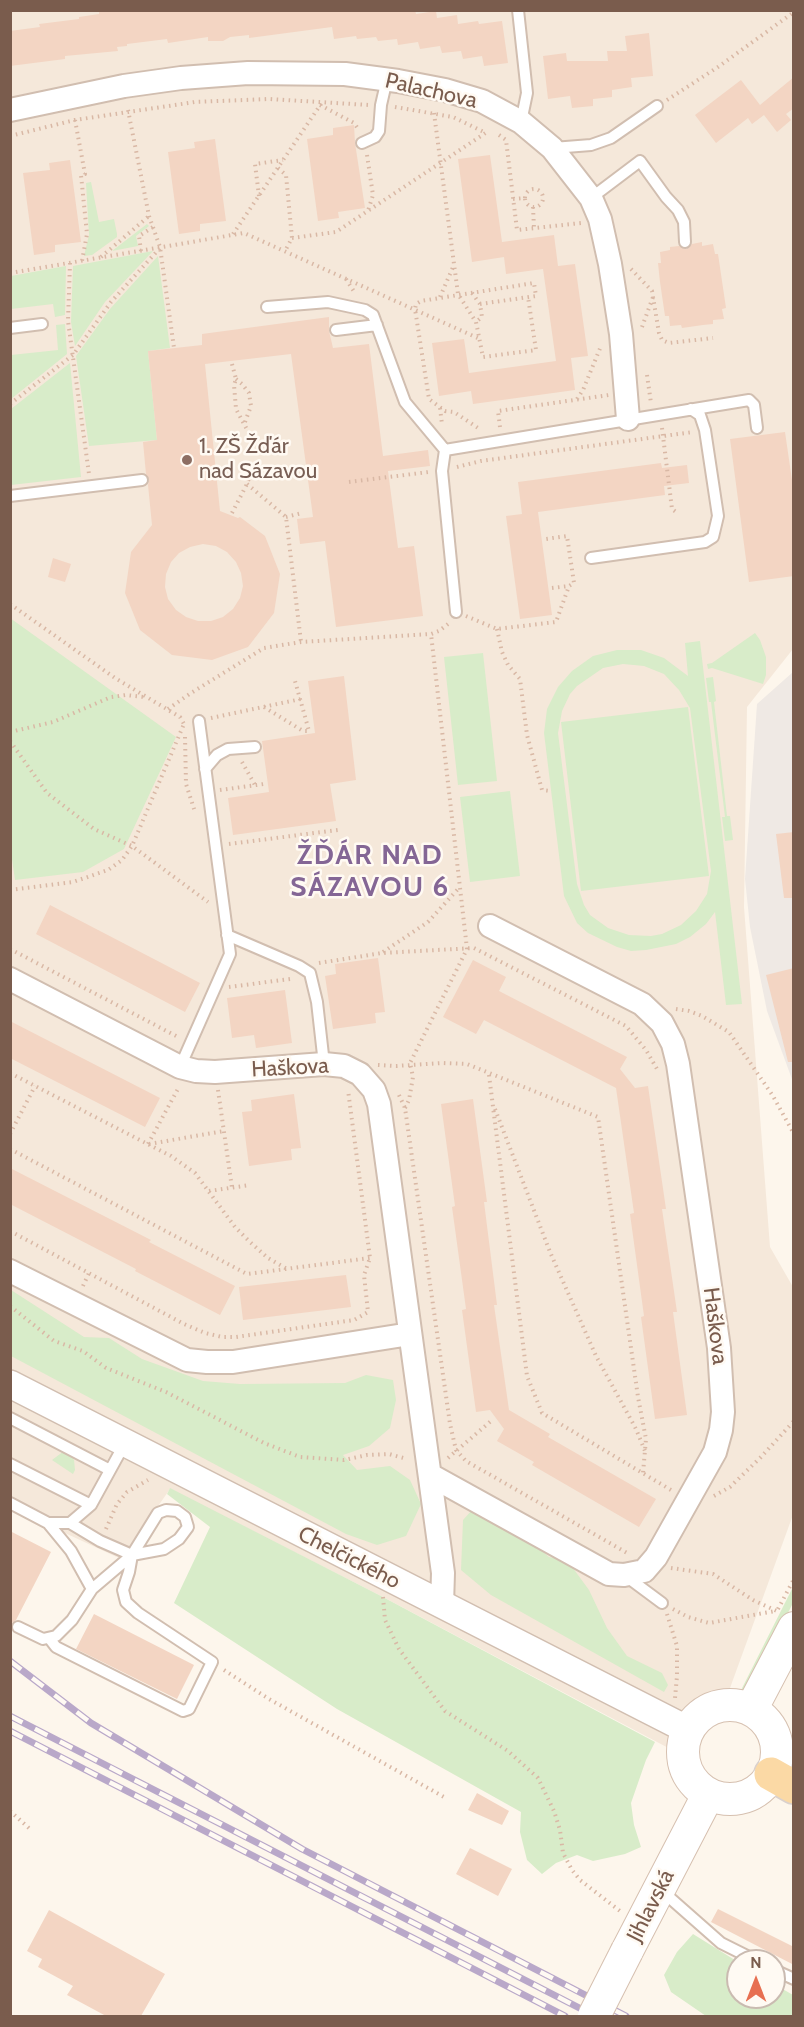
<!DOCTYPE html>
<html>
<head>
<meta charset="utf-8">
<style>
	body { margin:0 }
	#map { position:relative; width:804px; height:2027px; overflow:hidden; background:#fdf6ec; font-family:Cabin,sans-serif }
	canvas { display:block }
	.frame { position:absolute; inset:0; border:12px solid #7a5c4d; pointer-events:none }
	.north { position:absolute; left:726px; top:1949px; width:60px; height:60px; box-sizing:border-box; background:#fffaf3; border:2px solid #cabbb1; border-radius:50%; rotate:0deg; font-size:16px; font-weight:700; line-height:24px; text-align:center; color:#7a5c4d }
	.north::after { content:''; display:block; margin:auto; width:21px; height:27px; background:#e76f51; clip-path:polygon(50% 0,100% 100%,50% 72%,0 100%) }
</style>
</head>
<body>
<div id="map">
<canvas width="804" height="2027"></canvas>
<div class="frame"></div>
<div class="north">N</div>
</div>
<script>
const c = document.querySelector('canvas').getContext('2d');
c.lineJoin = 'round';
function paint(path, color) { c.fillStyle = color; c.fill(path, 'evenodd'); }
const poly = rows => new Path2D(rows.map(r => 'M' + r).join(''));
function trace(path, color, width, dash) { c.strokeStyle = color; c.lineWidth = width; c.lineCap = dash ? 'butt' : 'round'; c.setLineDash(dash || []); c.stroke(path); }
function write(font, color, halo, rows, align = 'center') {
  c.font = font + ' Cabin,sans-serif'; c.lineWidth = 5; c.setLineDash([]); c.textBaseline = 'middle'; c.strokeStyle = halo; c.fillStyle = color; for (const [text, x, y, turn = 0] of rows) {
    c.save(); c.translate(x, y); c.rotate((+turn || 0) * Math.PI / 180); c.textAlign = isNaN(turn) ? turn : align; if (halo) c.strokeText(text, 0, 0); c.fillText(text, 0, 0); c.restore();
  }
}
const residential = poly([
	[11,11,793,11,793,649,747,707,744,907,770,1247,793,1287,794,1512,726,1699,676,1752,381,1596,170,1489,121,1559,11,1508]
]);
const industrial = poly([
	[793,672,793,1082,767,1011,750,927,745,879,757,704]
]);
const green = poly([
	[91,182,99,222,114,219,117,234,117,237,92,255,84,256,89,235,86,183],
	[147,224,149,226,136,236,138,246,112,251],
	[153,251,105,302,75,346,71,322,73,266],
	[158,256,170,348,148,351,157,440,89,446,76,356,110,309],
	[66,266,65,315,55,317,53,304,11,309,11,276],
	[65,324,67,354,11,399,11,355,58,350,56,325],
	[70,363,81,477,11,485,11,409],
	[10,618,176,737,124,849,83,872,15,880,10,845],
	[755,633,760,640,766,657,766,675,763,684,712,668,708,669,707,664,712,663],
	[700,641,742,1004,726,1005,715,912,706,924,690,937,676,944,646,950,631,951,617,947,588,933,577,923,564,896,544,733,547,709,558,687,572,671,593,656,617,650,641,650,664,658,688,676,685,643],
	[623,664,644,666,664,674,679,690,690,708,711,871,707,894,696,911,681,925,662,934,651,936,629,935,608,928,590,915,584,905,577,884,558,733,562,711,570,694,577,686,603,668],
	[483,653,497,781,458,785,444,657],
	[713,677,716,701,714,702,727,816,730,816,733,840,725,841,722,817,725,817,711,702,709,702,706,678],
	[688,707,709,876,581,891,561,722],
	[510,791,520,876,470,882,460,797],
	[11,1290,84,1337,109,1338,142,1359,203,1381,240,1384,345,1383,366,1375,393,1380,396,1400,390,1428,369,1446,343,1455,357,1470,390,1466,410,1480,421,1504,406,1536,377,1545,346,1534,11,1356],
	[64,1451,70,1454,74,1460,75,1470,73,1474,52,1460],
	[170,1488,381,1596,655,1742,646,1760,631,1803,634,1825,641,1847,625,1854,593,1861,577,1855,556,1863,542,1874,527,1860,520,1832,521,1812,337,1709,174,1603,210,1527,167,1494],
	[473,1509,530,1541,549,1557,567,1560,589,1590,607,1628,627,1656,662,1673,668,1685,664,1692,491,1595,461,1570,463,1520],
	[793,1587,793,1603,748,1692,732,1708],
	[693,1934,738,1962,738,1997,774,1997,774,1984,793,1995,793,2016,706,2016,671,1992,664,1975,677,1952]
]);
const building = poly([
	[99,10,415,10,416,14,436,11,437,18,457,15,458,24,478,21,479,24,502,21,508,63,484,66,482,56,463,59,461,51,442,53,440,46,420,49,418,42,398,45,397,39,378,41,376,37,357,39,356,36,334,39,332,27,249,38,249,35,230,37,223,41,208,41,208,37,168,43,167,39,127,44,127,46,117,47,118,51,65,56,65,59,10,66,10,31,40,27,39,24,79,19,79,17,99,14],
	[649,33,653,76,631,78,632,87,612,90,612,97,593,99,593,106,572,108,570,96,548,99,543,56,566,53,567,61,608,61,607,51,627,51,625,36],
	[794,77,794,108,786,114,791,120,777,132,764,115,752,124,748,118,716,143,695,115,741,80,760,105],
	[354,125,355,143,365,208,338,212,339,218,318,221,307,139,333,135,333,128],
	[215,139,226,221,200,224,200,231,179,234,168,152,195,148,194,142],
	[490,155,502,242,554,235,558,266,575,264,588,356,571,358,575,390,473,404,471,391,439,396,432,343,464,339,469,373,556,361,543,269,506,274,504,257,472,262,458,159],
	[70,160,81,242,55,245,55,252,34,255,23,173,50,170,49,163],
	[702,242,702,246,713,244,715,254,718,254,726,308,722,309,724,319,713,320,713,324,703,325,682,328,681,325,670,326,669,316,665,316,660,282,658,263,661,263,660,252,670,250,670,247,679,246,686,249,692,244],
	[329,317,329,331,333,348,369,344,383,456,428,450,430,466,388,471,398,548,414,546,423,616,336,627,325,541,300,544,297,519,313,517,291,354,205,364,220,511,238,518,240,517,265,536,280,574,274,613,248,647,212,660,172,655,140,630,125,593,131,552,152,525,148,485,149,480,146,474,143,442,157,440,148,351,202,345,202,334],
	[203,544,216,546,227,552,236,562,241,573,243,586,240,598,233,609,223,617,211,621,198,621,186,617,176,610,168,599,165,587,166,574,171,562,179,553,190,547],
	[785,432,794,494,794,576,749,582,730,439],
	[661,463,662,468,687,465,689,483,664,486,665,495,538,512,552,615,520,619,506,516,522,514,518,482],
	[53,558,71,564,65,582,48,577],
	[344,676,356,780,330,784,336,821,233,835,228,798,269,792,262,741,315,733,308,681],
	[794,832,794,898,784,898,776,834],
	[50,905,200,983,185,1012,36,934],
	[378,958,385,1012,375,1013,376,1023,333,1029,325,976,336,974,335,964],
	[473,960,506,977,499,991,627,1057,620,1069,635,1088,648,1086,666,1209,662,1209,677,1312,673,1312,687,1415,655,1419,641,1317,644,1316,630,1214,634,1213,616,1088,484,1020,476,1034,443,1017],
	[794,968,794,1062,788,1062,766,975],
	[285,990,292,1043,256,1048,254,1035,232,1038,227,998],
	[10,1021,160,1098,145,1127,10,1058],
	[294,1094,301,1148,291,1149,292,1160,249,1166,242,1112,252,1111,251,1100],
	[473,1099,487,1202,484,1202,497,1305,494,1305,509,1410,550,1434,548,1437,656,1499,639,1527,532,1465,534,1462,497,1441,504,1429,490,1410,476,1412,462,1310,466,1309,452,1207,455,1206,441,1104],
	[10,1168,151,1240,149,1242,235,1286,220,1315,135,1271,136,1269,10,1204],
	[346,1275,351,1307,243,1320,239,1287],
	[10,1531,51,1552,16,1620,12,1623,10,1631],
	[94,1614,194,1665,177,1699,76,1649],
	[477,1793,509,1811,502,1825,468,1810],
	[470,1848,512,1869,498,1896,456,1874],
	[718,1909,794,1947,794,1965,711,1922],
	[49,1910,165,1974,141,2016,106,2016,67,1995,73,1986,38,1967,42,1959,27,1951]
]);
const path = poly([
	[667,100,718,67,794,12],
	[320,105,354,123,359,130],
	[395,107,453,117,486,133],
	[128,110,149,216,160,247,174,348],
	[434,113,458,294,476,322,483,357,536,350,528,297],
	[75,120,85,174,81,175,87,234,82,261],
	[499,135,506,140,517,230,581,223],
	[10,136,75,120,195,102,269,99,369,105],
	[367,155,373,195,368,211],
	[278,168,286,175,292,238,285,251],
	'525 198a9 9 0 1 1 18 0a9 9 0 1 1-18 0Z',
	[259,196,255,164,283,160],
	[513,199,525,198],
	[533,207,534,228],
	[233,234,323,101],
	[292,238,336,232,487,132],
	[141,251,139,236,153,227],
	[101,257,149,216],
	[70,263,68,321,89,474],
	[631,269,652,291,659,333,662,340,669,343,713,338],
	[10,273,244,233,480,339],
	[346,279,355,293],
	[472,293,480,304,482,317,476,322],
	[440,297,454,265],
	[480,304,536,296,534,283,421,301,416,304,415,309,429,399,445,411,454,412,481,430],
	[642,327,653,297],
	[232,364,236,379,234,385,236,409,258,450],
	[647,375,651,403],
	[236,379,242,384,249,393,251,406,245,422],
	[577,399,583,390,601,346],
	[10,404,73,355,111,302,160,248],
	[440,408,442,424],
	[500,427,498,411,609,395],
	[662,428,672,509,676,512],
	[457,467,481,461,693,432],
	[349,482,429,472],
	[247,484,286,517,301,642],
	[232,513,247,484,254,464],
	[286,517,302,513],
	[552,588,569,586],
	[10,604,115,678,180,717,184,724],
	[466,616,497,629,556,622,569,586,574,583,567,536,546,539],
	[497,629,502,652,508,665,520,679,527,735,542,790,551,791],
	[264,707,303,731,309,731,295,681],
	[168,709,191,693,264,648,301,642,431,634,439,631,448,624],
	[211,718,301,699],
	[10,732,53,722,111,697,126,695,144,697],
	[185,737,186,784,195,812],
	[10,741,47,793,94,829,132,846,208,902],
	[242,762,255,785],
	[220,790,264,784],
	[229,844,338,830],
	[10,890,73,882,108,870,122,860,132,846,184,724],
	[10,949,180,1038],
	[383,952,428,922,459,888],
	[319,963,382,953,474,948,626,1026,646,1050,657,1069],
	[229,987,290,979],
	[676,1009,689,1011,702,1016,729,1032,773,1096,794,1134],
	[378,1065,396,1066,442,1063,467,1064,598,1117,638,1397,646,1439,643,1473],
	[10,1073,171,1156,195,1173,235,1227,249,1241,268,1258,287,1269],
	[489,1075,527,1376,542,1413,671,1490],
	[218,1090,232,1188],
	[399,1095,405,1108,450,1424,456,1450,466,1461,629,1554],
	[405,1108,409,1100,413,1077,410,1063,467,949,431,634],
	[495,1109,550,1252,596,1356,636,1429,645,1451],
	[10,1134,35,1086],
	[148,1144,179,1087],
	[149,1144,224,1131],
	[10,1149,247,1274,370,1258],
	[209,1191,250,1185],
	[10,1231,184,1324,205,1333,222,1337,236,1337,354,1320,368,1312,364,1275,370,1258,348,1090],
	[83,1286,89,1273],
	[10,1306,54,1341,83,1351,106,1368,166,1392,264,1443,300,1457,344,1460,367,1455,389,1454,407,1459],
	[448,1458,491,1421],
	[714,1496,730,1487,761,1457,794,1421],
	[106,1529,117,1504,127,1492,148,1480],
	[671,1568,713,1574,753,1600,777,1611],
	[383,1597,385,1620,399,1649,445,1711,508,1751,538,1778,554,1811,560,1830,563,1853,572,1870,580,1880,620,1911],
	[673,1609,688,1617,709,1623,775,1611],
	[778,1609,794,1579],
	[667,1614,677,1646,677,1676,675,1698],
	[224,1670,269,1699,444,1797],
	[698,1710,710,1703,730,1700],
	[677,1749,679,1770,687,1784],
	[10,1811,31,1830]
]);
const service = poly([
	[518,10,527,93,521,122],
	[362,143,375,137,379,131,381,105,387,79],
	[553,148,591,145,611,138,657,106],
	[591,198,640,161,666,197,678,210,684,222,685,242],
	[267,307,328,302,365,310,373,315,405,402,445,450,442,471,456,612],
	[10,328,42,324],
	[336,330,377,325],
	[445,450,749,400,754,405,757,428],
	[10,496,142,480],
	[591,558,705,542,713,537,718,516,705,430,700,415,691,409],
	[205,769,217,755,228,749,255,747],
	[227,935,299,966,310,973,317,1002,324,1064],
	[180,1067,230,954,199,721],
	[10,1418,110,1470],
	[10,1464,91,1505],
	[10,1503,48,1523,70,1523,91,1505,125,1443],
	[48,1523,71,1551,92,1589],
	[627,1577,662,1603],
	[18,1627,43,1639,56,1636,72,1620,92,1589,132,1555,158,1513,166,1510,177,1511,185,1517,188,1527,179,1539,164,1549,132,1555,100,1541,70,1523],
	[49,1638,56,1647,183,1711,189,1709,212,1662,138,1613,126,1602,123,1590,129,1572,132,1555],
	[662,1891,721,1943,757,1961],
	[774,1970,794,1979]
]);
const minor = poly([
	[10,110,124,86,181,78,248,73,345,74,398,81,445,90,482,101,521,122,552,148,591,198,600,219,610,264,621,334,628,419],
	[10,979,180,1067,196,1071,215,1072,324,1064,344,1066,360,1074,374,1090,379,1104,443,1573,442,1605],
	[10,1271,187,1360,207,1362,233,1362,410,1334],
	[430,1475,609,1574,624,1575,644,1571,656,1557,715,1452,721,1430,723,1412,719,1348,678,1064,673,1044,662,1023,642,1004,490,926]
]);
const tertiary = poly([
	[10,1384,688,1730]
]);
const secondary = poly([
	'683 1752a47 47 0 1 1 94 0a47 47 0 1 1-94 0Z',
	[751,1710,794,1628],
	[627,1951,708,1795]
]);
const primary = poly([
	[771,1774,794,1787]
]);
const rail = poly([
	[10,1661,91,1723,302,1849,626,2016],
	[10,1716,595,2016],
	[10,1731,565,2016]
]);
const secondaryBridge = poly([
	[594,2016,627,1951]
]);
const markers = [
	[187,460,6,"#8d6e63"]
];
const streetNames = [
	["Palachova",431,91,13],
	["Haškova",290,1068,-3],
	["Haškova",715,1326,83],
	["Chelčického",349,1558,27],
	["Jihlavská",651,1906,-63]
];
const educationNames = [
	["1. ZŠ Žďár",199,447],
	["nad Sázavou",199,472]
];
const districtNames = [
	["ŽĎÁR NAD",370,856],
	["SÁZAVOU 6",370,888]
];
paint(residential, '#f5e8da');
paint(industrial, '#efe9e4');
paint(green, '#d8ecc9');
paint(building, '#f3d5c3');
trace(service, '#d1beb0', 14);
trace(minor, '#d1beb0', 26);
trace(tertiary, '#d1beb0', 30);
trace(secondary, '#d6c0b0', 34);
trace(primary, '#dad1cd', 36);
trace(path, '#d9b8a5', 4, [1.5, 4.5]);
trace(service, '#fff', 10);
trace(minor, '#fff', 22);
trace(tertiary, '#fff', 27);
trace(secondary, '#fff', 32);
trace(primary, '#fbd9a5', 33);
trace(rail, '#b9a8c9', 7);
trace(rail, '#fffaf3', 4.5, [14]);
trace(secondaryBridge, '#d6c0b0', 34, []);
trace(secondaryBridge, '#fff', 32);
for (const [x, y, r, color] of markers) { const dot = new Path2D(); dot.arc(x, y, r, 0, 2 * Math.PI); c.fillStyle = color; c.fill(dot); trace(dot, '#fffaf3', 2); }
write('22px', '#7a5c4d', '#fffaf3', streetNames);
write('22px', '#785e54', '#fffaf3', educationNames, 'left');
c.letterSpacing = '1.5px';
write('bold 28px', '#846695', '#fffaf3', districtNames);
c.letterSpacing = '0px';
</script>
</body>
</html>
